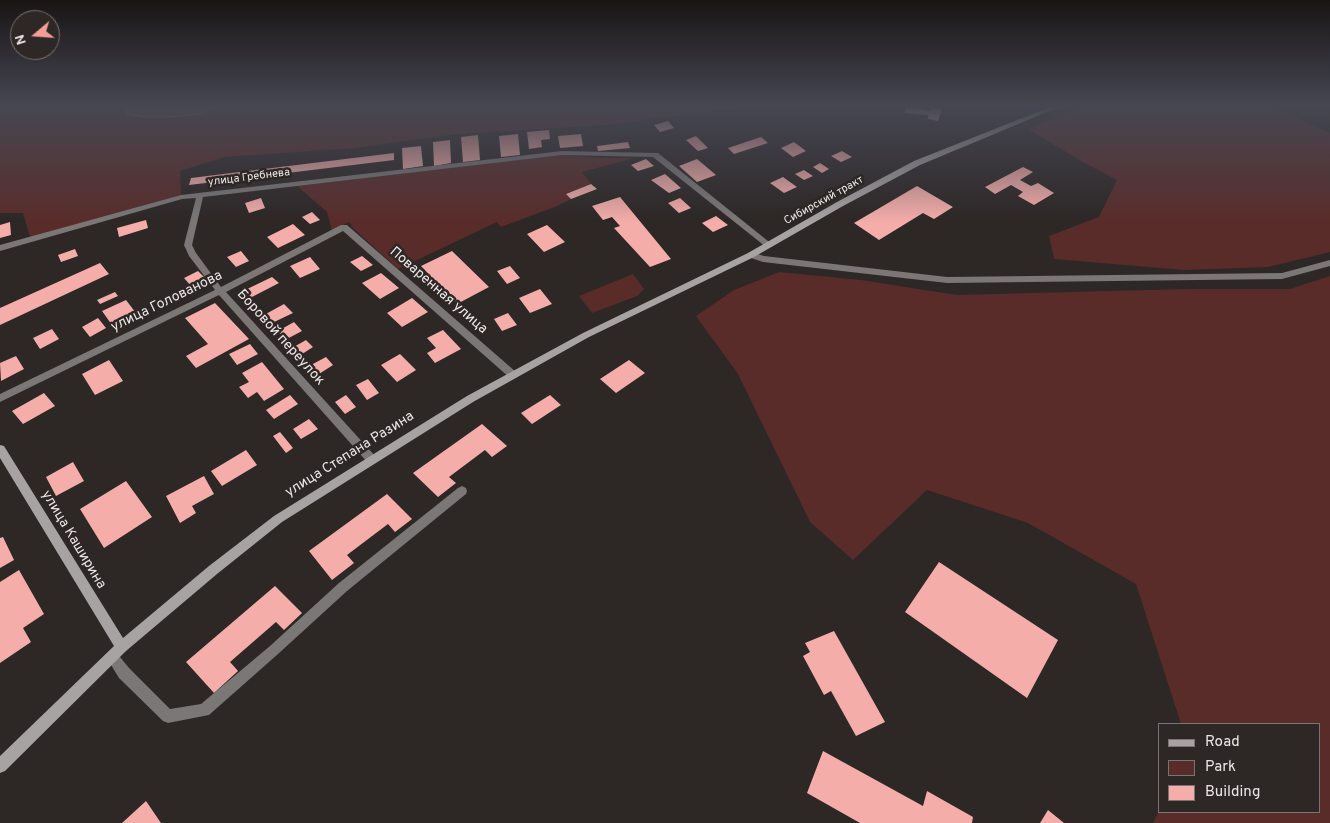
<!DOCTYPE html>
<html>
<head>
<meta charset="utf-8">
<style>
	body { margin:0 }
	#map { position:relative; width:1330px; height:823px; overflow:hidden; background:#2d2726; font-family:Overpass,sans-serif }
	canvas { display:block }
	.legend { position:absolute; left:1158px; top:723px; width:162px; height:90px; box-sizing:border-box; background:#2d2726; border:1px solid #797473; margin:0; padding:6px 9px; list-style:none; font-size:15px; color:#ebe7e6 }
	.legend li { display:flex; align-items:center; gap:10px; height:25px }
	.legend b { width:25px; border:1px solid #797473 }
	.north { position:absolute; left:10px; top:10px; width:50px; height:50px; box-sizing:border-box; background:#2d2726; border:1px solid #797473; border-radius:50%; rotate:252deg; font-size:14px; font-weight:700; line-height:20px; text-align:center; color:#ebe7e6 }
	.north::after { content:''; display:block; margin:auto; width:18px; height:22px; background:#f59c96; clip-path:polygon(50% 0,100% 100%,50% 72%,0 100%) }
</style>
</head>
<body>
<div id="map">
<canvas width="1330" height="823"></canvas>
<ul class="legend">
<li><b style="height:6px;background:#a8a3a3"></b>Road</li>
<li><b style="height:14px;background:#592c2a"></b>Park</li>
<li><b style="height:14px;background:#f4ada9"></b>Building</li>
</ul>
<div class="north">N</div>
</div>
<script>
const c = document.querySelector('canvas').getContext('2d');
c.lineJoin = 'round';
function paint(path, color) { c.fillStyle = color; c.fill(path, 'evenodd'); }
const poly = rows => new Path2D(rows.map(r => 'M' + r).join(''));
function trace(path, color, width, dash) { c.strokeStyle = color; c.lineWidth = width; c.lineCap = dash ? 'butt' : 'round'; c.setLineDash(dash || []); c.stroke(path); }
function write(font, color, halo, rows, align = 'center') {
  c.font = font + ' Overpass,sans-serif'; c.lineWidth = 5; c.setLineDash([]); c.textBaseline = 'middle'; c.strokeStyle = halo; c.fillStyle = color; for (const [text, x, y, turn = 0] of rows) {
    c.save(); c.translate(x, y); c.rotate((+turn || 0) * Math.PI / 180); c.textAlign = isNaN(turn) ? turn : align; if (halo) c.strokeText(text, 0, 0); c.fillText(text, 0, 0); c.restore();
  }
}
const green = poly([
	[0,107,744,107,605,125,458,134,354,148,225,157,180,171,181,195,30,237,23,213,0,213],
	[1082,107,1272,107,1330,133,1330,252,1268,267,1184,270,1054,259,1049,236,1099,217,1117,180,1081,161,1028,129],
	[560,155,601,158,634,158,582,172,591,184,566,194,571,199,557,206,501,227,497,222,398,269,353,228,349,222,332,231,327,212,297,186],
	[779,272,861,280,957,295,1188,289,1290,289,1330,276,1330,823,1153,823,1159,811,1319,812,1319,724,1181,724,1136,584,1028,523,927,490,853,560,810,522,738,374,696,316,734,290],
	[633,274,644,289,637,296,592,313,579,296]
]);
const water = poly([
	[125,107,217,107,200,114,169,117,143,117,127,114,125,107]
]);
const building = poly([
	[906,107,916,107,930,111,931,107,942,109,938,121,928,119,928,115,904,113],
	[668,121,674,128,660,132,654,125],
	[549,130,550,139,541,140,542,147,529,149,527,132],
	[518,134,520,155,501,157,499,136],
	[581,134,583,146,560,148,558,136],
	[478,135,480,160,463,162,461,137],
	[696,136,708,148,698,151,686,140],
	[761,137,768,143,734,154,728,148],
	[450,140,451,163,434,166,433,142],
	[628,142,630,148,598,151,597,146],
	[794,142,806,151,793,157,781,148],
	[421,146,423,166,403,169,402,148],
	[842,151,852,157,841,162,831,156],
	[394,153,394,160,189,185,191,178],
	[646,159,654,166,638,171,631,165],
	[697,159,716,175,697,182,679,166],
	[820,163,829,169,822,173,813,167],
	[1023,167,1033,172,1020,180,1031,186,1038,183,1054,193,1034,205,1018,196,1023,192,1011,185,995,194,985,187],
	[804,170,813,176,804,180,795,174],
	[665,174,681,188,669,193,651,180],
	[783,177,797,187,784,193,770,183],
	[591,184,597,189,571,199,566,194],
	[917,186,953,207,934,219,923,213,879,240,854,223],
	[620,197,671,259,650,267,614,228,620,226,612,217,603,220,592,206],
	[261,198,265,208,249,213,245,203],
	[680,198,691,208,679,213,668,203],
	[312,212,320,220,310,224,302,217],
	[716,216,728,225,713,232,702,223],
	[146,220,148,228,119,237,117,228],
	[10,222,11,235,0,238,0,225],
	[293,224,305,235,278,248,267,237],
	[547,225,565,242,544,252,527,234],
	[75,249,78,256,61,262,58,255],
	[241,251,249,261,236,267,227,257],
	[452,251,489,287,457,304,421,266],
	[362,256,373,265,361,271,350,262],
	[310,257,320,269,300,278,290,266],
	[100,263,109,274,0,325,0,308],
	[510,266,520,278,507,284,497,271],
	[198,271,206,279,191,286,184,278],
	[381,273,399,288,380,299,362,283],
	[272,277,279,283,250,298,243,291],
	[540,289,552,304,530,313,519,298],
	[115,292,118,296,100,304,97,300],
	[412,298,428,312,402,327,387,313],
	[126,300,136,313,112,325,102,311],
	[215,303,249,339,196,368,186,356,208,344,185,318],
	[284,304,293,313,272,323,264,315],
	[508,313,517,325,502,331,494,319],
	[98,318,106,328,90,337,82,327],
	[294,322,302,331,285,340,278,331],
	[52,329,59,339,40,349,33,338],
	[443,330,461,349,435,363,427,353,436,348,427,338],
	[306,340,313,347,299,356,292,348],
	[250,344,258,354,237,365,229,354],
	[400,354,416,370,397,382,381,365],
	[16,356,24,369,1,381,0,363],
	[326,357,333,365,319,374,311,365],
	[109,360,123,381,95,395,82,374],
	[629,360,645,373,616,393,600,379],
	[262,362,284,389,264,401,257,392,248,398,239,387,249,382,242,373],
	[368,379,379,393,367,400,356,385],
	[44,393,55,406,23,424,12,411],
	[290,395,298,404,274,419,266,410],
	[346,395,356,407,345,414,335,402],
	[550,395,561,405,532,424,521,413],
	[309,419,318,429,301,439,293,429],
	[482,424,507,446,492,457,485,450,449,477,456,483,438,497,413,473],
	[280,432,293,448,286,453,273,436],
	[246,450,257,465,222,486,211,471],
	[73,462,84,481,56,496,46,477],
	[204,476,214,494,192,506,196,513,180,523,166,496],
	[126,481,152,517,104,548,80,509],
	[387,494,412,519,395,532,388,524,347,555,354,563,332,580,309,551],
	[3,537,14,560,0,568,0,538],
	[939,562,1058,640,1027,698,905,612],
	[19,570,44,614,23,628,31,642,0,663,0,582],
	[275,586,302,613,284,630,276,622,230,662,238,671,214,693,186,662],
	[834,631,885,722,856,736,831,691,824,695,803,656,810,652,805,643],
	[823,751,923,806,927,791,973,817,972,823,860,823,807,793],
	[146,801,161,823,122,823],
	[1048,810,1064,823,1040,823]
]);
const street = poly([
	[562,151,658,153,773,245,772,247,766,247,653,157,562,155,203,197,192,245,196,253,221,287,341,225,347,225,516,372,518,375,516,378,510,378,343,231,226,292,376,457,377,460,376,463,372,464,368,463,219,295,0,402,0,394,215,290,189,256,184,245,196,198,182,199,0,251,0,245,181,195,562,151],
	[751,252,764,256,947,277,1282,273,1330,260,1330,266,1282,279,947,283,763,262,748,257,748,253,751,252],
	[462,486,466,488,467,491,466,494,347,591,278,654,209,715,168,723,163,721,119,678,108,660,106,656,108,652,112,650,116,652,129,668,170,709,201,704,270,646,339,583,458,488,462,486]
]);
const secondary = poly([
	[1050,107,1059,107,920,165,843,206,754,257,589,337,473,402,282,522,217,574,126,651,5,771,0,773,0,756,114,646,0,458,0,445,4,446,123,638,209,566,274,516,467,396,583,333,748,253,837,202,914,161,1050,107]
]);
const farStreetnames = [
	["улица Гребнева",249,178,-7],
	["Сибирский тракт",824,201,-29]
];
const streetNames = [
	["Поваренная улица",438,291,41],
	["улица Голованова",167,302,-26],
	["Боровой переулок",280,338,48],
	["улица Степана Разина",350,455,-32],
	["улица Каширина",73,540,59]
];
paint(green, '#592c2a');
paint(water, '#7f4340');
trace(water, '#9f7472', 1);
paint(building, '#f4ada9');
paint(street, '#7a7776');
paint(secondary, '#a8a3a3');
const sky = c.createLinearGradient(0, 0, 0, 222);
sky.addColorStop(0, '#191515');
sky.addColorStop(0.48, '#464752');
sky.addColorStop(1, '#46475200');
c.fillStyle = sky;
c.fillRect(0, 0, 1330, 222);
write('11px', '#ebe7e6', '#2d2726', farStreetnames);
write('14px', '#ebe7e6', '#2d2726', streetNames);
</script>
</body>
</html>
